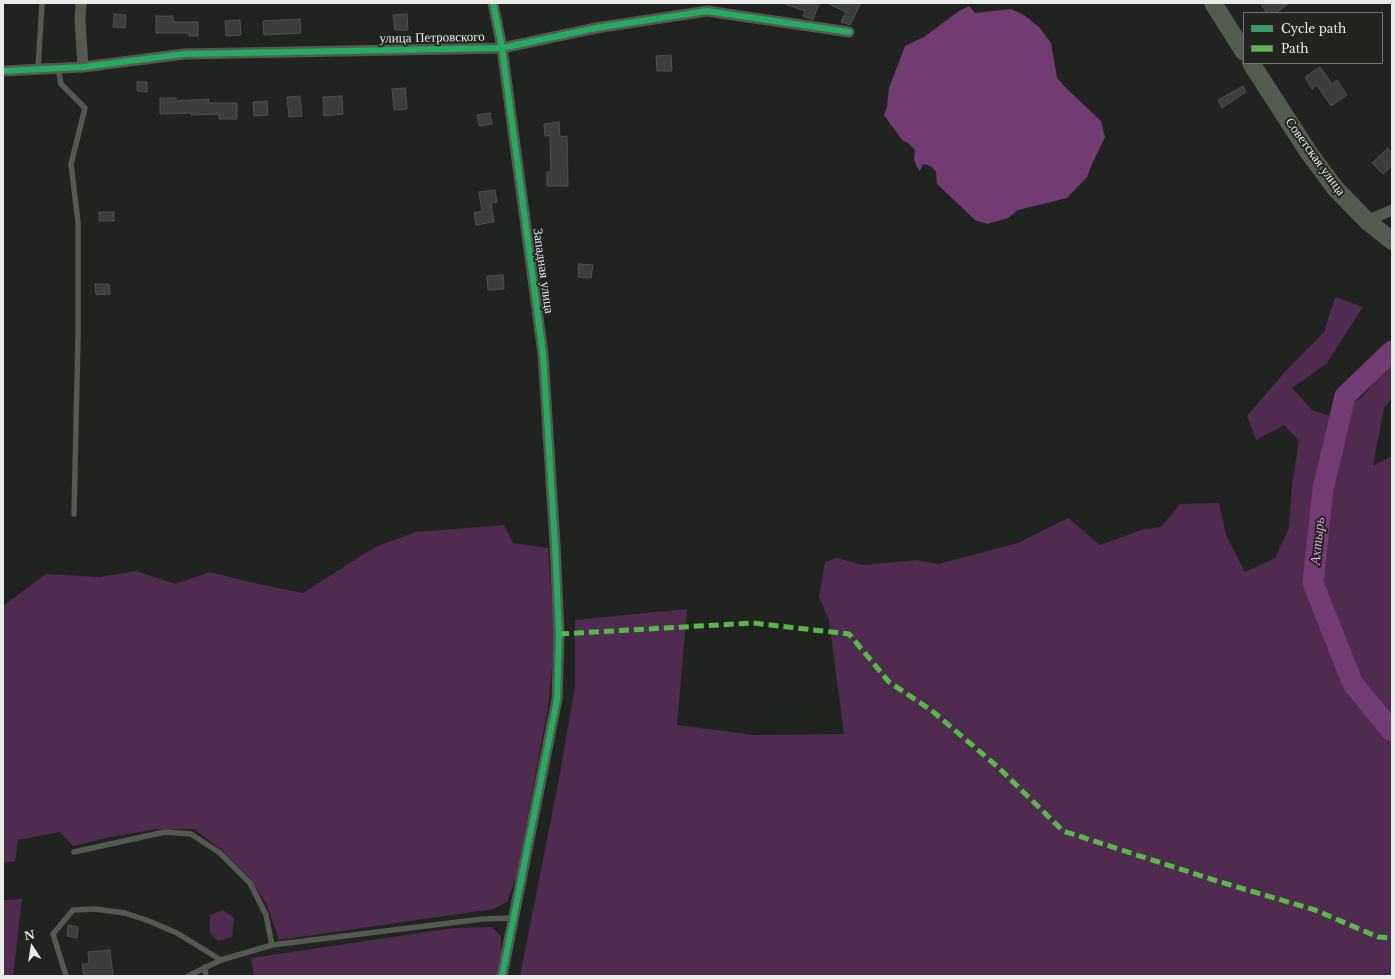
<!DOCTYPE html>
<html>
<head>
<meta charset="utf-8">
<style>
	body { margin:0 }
	#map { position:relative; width:1395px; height:979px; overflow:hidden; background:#212320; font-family:"Libre Baskerville",serif }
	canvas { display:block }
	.frame { position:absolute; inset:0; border:4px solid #e9ebe8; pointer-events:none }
	.legend { position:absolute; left:1243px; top:12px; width:140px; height:52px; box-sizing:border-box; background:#21241f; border:1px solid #71746f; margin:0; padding:5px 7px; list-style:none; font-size:12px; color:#e9ebe8 }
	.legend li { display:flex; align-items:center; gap:8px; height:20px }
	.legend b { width:20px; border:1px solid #71746f }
	.north { position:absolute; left:12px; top:927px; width:40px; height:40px; -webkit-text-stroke:3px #21241f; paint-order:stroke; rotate:348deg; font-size:11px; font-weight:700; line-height:16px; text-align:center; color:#e9ebe8 }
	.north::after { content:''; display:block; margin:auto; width:14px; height:18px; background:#e9ebe8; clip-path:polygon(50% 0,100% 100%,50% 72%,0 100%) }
</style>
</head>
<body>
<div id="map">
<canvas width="1395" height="979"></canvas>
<div class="frame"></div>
<ul class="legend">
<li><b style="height:5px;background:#26ab63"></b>Cycle path</li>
<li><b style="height:5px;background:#58b947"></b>Path</li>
</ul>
<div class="north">N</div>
</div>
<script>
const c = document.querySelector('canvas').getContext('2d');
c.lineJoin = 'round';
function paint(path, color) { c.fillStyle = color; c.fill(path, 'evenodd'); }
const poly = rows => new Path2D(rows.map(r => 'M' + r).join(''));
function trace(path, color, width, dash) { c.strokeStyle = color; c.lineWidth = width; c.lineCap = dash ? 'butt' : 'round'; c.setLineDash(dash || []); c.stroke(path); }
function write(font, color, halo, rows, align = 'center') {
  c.font = font + ' "Libre Baskerville",serif'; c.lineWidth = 4; c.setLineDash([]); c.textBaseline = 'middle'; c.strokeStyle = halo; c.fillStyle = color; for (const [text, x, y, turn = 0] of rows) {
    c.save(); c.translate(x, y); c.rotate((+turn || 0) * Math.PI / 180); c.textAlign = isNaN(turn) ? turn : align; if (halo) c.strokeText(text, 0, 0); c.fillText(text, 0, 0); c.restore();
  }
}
const green = poly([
	[1335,297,1363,307,1326,364,1292,388,1312,410,1330,416,1361,398,1392,362,1392,398,1384,408,1373,466,1392,456,1392,976,520,976,558,784,575,687,575,620,687,609,677,725,754,735,844,734,829,620,819,597,825,562,837,558,863,565,917,560,938,564,1018,543,1068,518,1100,545,1144,529,1161,527,1180,504,1219,503,1226,535,1245,572,1275,558,1289,528,1292,485,1299,441,1284,425,1256,440,1247,416,1284,373,1324,332],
	[504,525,513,543,548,548,555,639,548,707,517,874,507,902,493,909,279,940,267,905,249,877,222,850,194,829,156,829,111,837,73,846,60,832,18,840,15,861,3,863,3,606,46,574,99,577,136,571,175,584,210,572,249,582,303,593,375,547,416,532],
	[22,899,13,976,3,976,3,900],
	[223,910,234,918,232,937,218,941,210,933,210,915],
	[492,927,501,936,502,965,500,976,254,976,251,958,454,928]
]);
const water = poly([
	[969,6,975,13,1011,9,1024,15,1039,27,1051,43,1057,78,1067,89,1101,121,1105,137,1092,164,1087,177,1067,198,1018,210,1008,218,987,224,975,220,937,184,936,172,932,167,928,165,923,164,920,171,917,167,914,160,915,150,908,143,902,140,884,115,887,107,889,88,905,46,924,37,959,11]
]);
const river = poly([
	[1392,351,1345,396,1323,489,1313,583,1353,684,1392,731]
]);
const building = poly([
	[785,3,819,3,813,20,803,16,805,11,785,4,785,3],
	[827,3,861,3,850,25,841,22,846,12,827,3],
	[1260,3,1289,3,1276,13,1267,13,1260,3],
	[114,14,126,15,125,28,113,27,114,14],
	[407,14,408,30,395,30,393,15,407,14],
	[156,16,173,16,173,22,198,22,198,36,189,36,189,33,156,33,156,16],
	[300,19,301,33,264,35,263,21,300,19],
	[240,20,241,35,226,36,225,21,240,20],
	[671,55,672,71,657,71,656,56,671,55],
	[1320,67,1332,84,1337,80,1347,95,1331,106,1317,85,1312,89,1305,77,1320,67],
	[137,82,147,82,147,92,137,91,137,82],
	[1243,86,1246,92,1222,108,1218,100,1243,86],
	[405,88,407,109,394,110,392,89,405,88],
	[300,96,302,116,289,117,287,97,300,96],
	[342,96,343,114,324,116,323,97,342,96],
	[160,98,176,98,176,101,209,99,209,103,237,103,237,119,219,119,219,114,191,115,191,113,160,114,160,98],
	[267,101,268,115,254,116,253,102,267,101],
	[490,113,492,124,479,126,477,115,490,113],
	[559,122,560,137,567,136,568,186,547,186,547,172,551,172,550,135,545,136,544,124,559,122],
	[1388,148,1392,153,1392,166,1383,174,1372,163,1388,148],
	[495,190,497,202,491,203,494,222,476,225,474,213,482,211,479,192,495,190],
	[99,212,114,212,114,221,99,221,99,212],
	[579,264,593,265,591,278,578,277,579,264],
	[503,275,504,289,488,290,487,276,503,275],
	[95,284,109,284,110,294,96,295,95,284],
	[68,925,78,927,77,938,67,936,68,925],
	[110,950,113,976,84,976,82,964,89,963,88,952,110,950]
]);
const service = poly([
	[58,68,61,84,85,108,71,164,78,222,78,336,74,514],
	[38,69,42,3],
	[74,852,165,832,191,834,220,853,250,883,266,915,272,945],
	[205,967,206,976],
	[66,976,53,934,73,910,95,909,125,913,149,921,177,933,221,960],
	[188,976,221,960,272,945,482,919,513,918]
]);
const minor = poly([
	[81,3,80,20,83,67],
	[493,3,502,48,543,354,555,544,559,634,557,699,502,976],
	[3,71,83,67,184,54,502,48,596,28,707,11,849,32],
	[1367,221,1392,210]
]);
const trunk = poly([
	[1213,3,1244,52],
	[1251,63,1309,153,1335,188,1367,221,1392,241]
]);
const quiet = poly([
	[559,634,753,623,849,634,889,682,931,710,999,768,1063,831,1217,881,1315,910,1378,937,1392,938]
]);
const cycleway = poly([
	[493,3,502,48,543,354,555,544,559,634,557,699,502,976],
	[3,71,83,67,184,54,502,48,596,28,707,11,849,32]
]);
const streetNames = [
	["улица Петровского",432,38,-1],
	["Советская улица",1315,157,54],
	["Западная улица",543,271,82]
];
const waterNames = [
	["Ахтырь",1318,541,-84]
];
paint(green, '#502b50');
paint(water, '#723c73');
trace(river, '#723c73', 21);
paint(building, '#3c3e3c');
trace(building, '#4f514f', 1);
trace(service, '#545951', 5.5);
trace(minor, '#545951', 11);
trace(trunk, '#535c4e', 18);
trace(quiet, '#58b947', 5, [10, 5]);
trace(cycleway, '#26ab63', 6);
write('13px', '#e9ebe8', '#21241f', streetNames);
write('italic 14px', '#ef9bef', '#21241f', waterNames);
</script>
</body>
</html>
